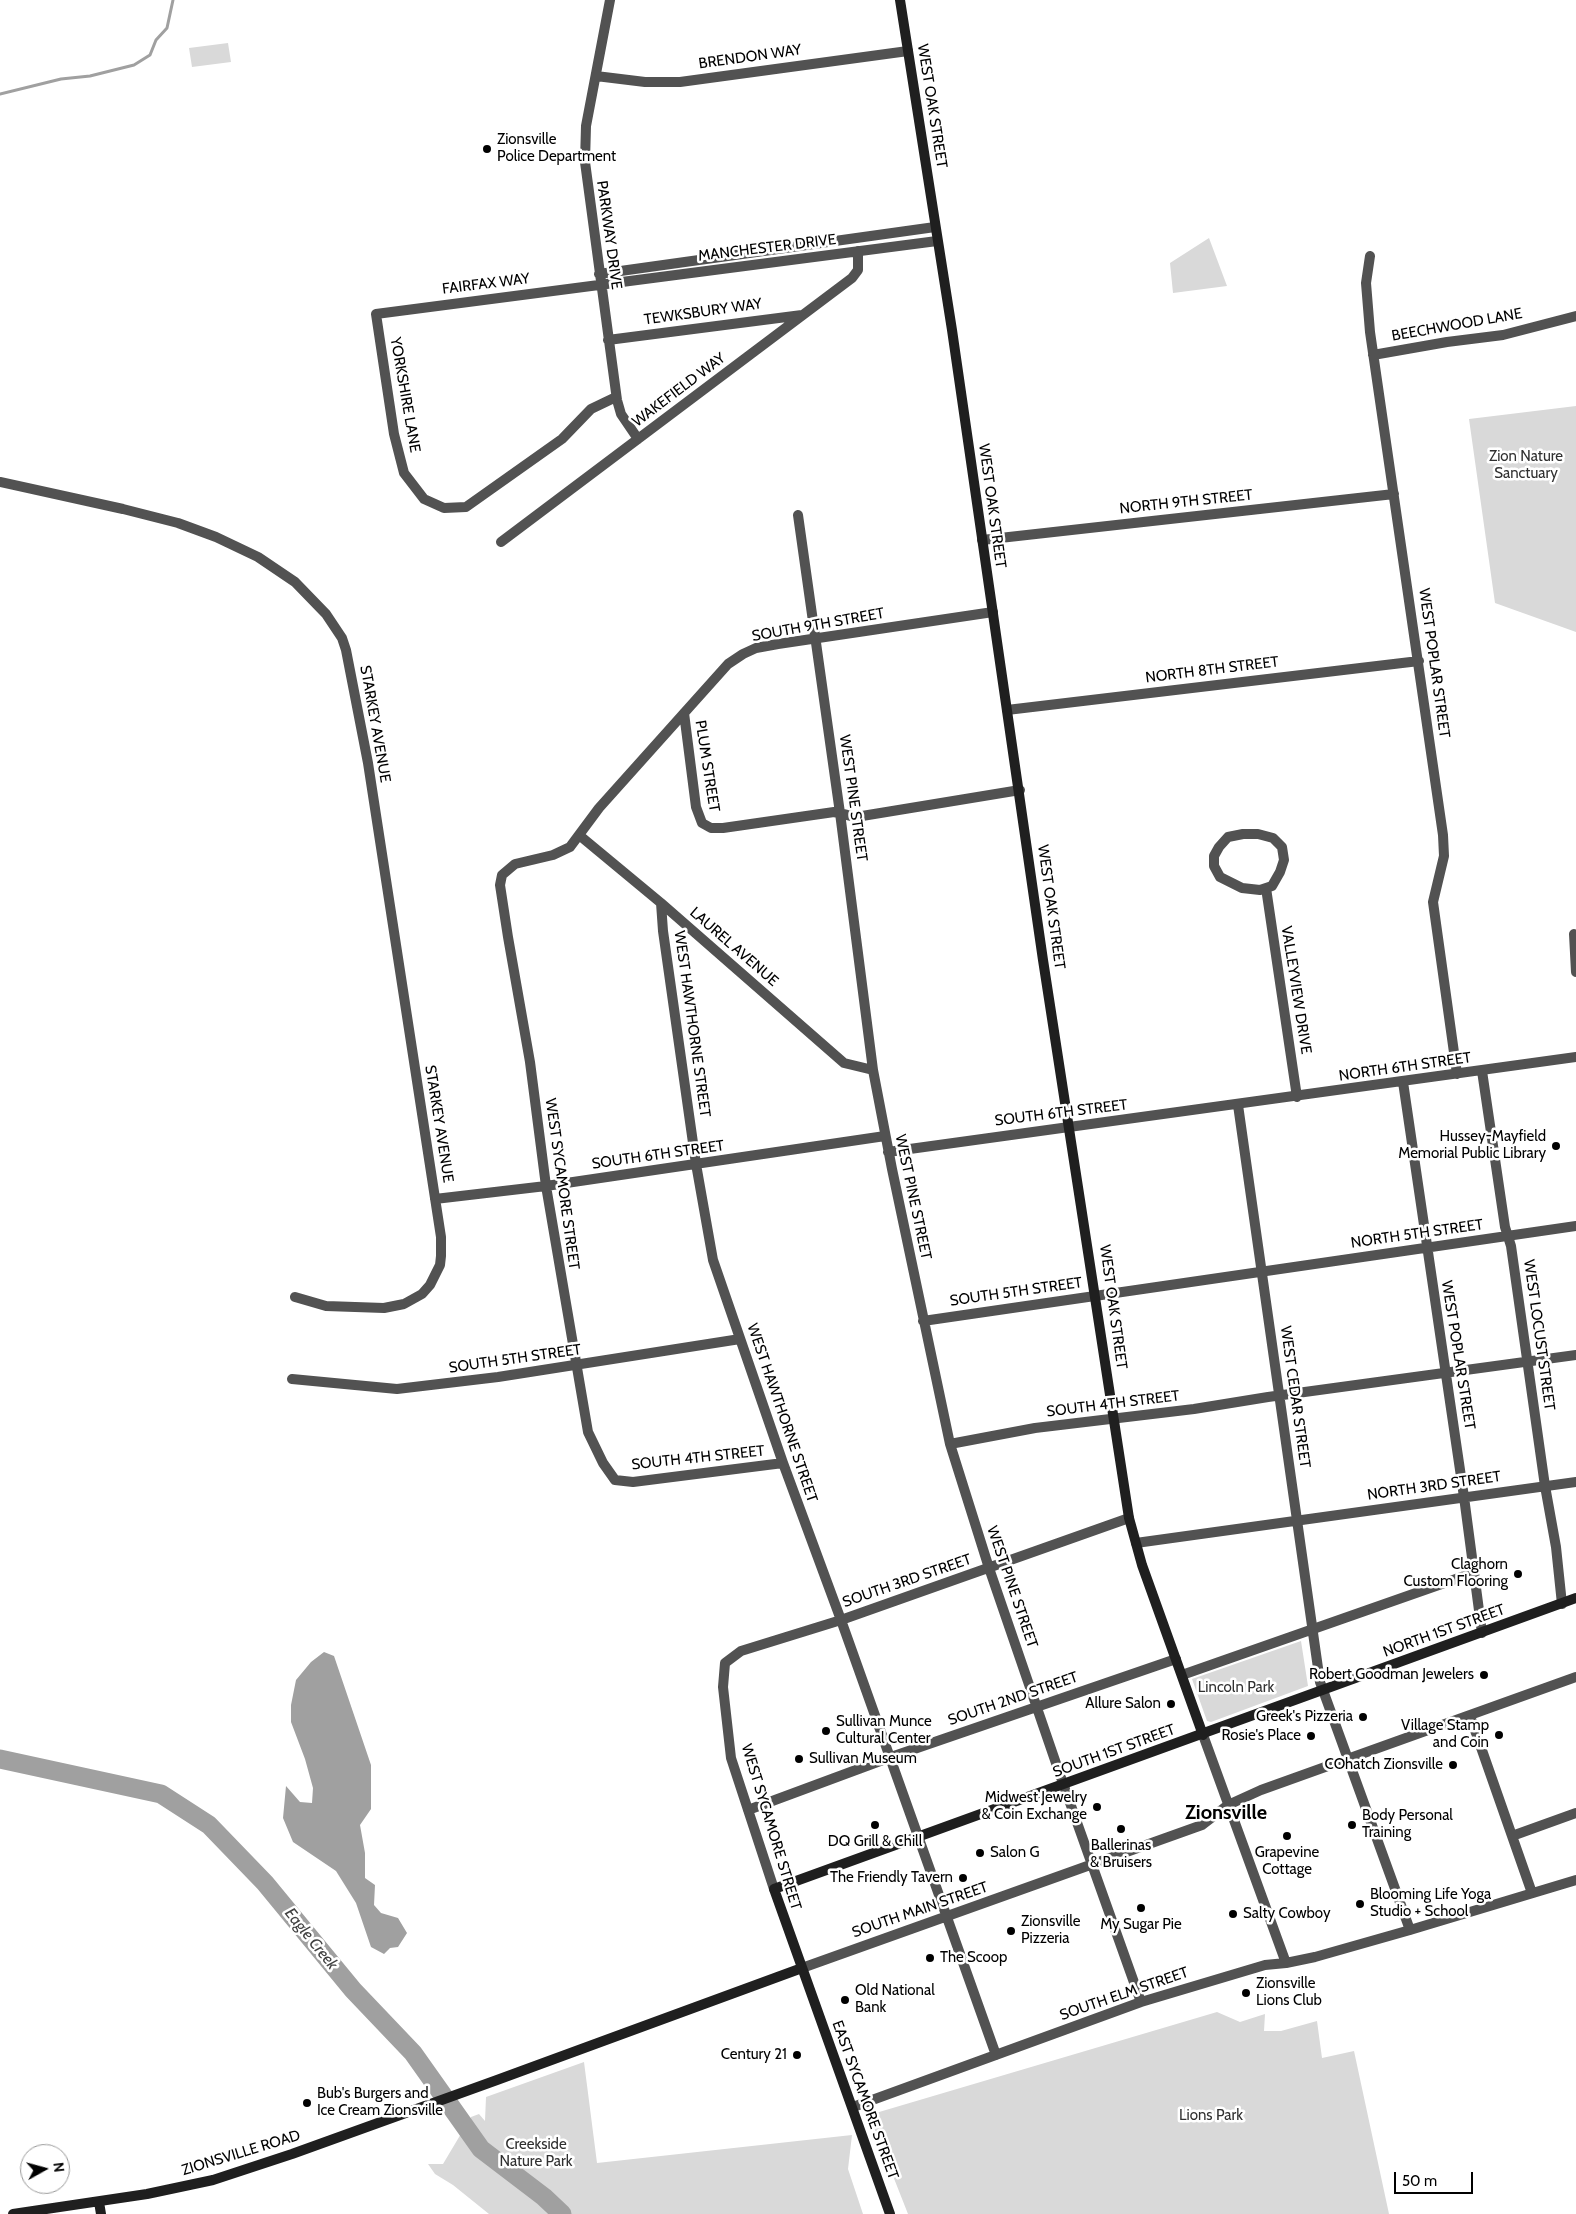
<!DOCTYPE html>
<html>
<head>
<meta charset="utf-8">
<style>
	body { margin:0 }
	#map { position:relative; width:1576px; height:2214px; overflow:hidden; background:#fff; font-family:Cabin,sans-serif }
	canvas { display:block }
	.north { position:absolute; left:20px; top:2144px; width:50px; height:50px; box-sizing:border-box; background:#fff; border:1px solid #999; border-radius:50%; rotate:83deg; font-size:14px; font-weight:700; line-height:20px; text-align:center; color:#000 }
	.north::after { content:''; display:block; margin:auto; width:18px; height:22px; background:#000; clip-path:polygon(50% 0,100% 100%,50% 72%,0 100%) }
	.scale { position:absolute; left:1394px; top:2172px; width:79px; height:22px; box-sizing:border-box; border:2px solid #000; border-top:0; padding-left:6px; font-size:15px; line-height:18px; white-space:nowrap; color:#000; -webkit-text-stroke:4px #fff; paint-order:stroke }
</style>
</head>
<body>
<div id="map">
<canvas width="1576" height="2214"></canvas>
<div class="north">N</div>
<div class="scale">50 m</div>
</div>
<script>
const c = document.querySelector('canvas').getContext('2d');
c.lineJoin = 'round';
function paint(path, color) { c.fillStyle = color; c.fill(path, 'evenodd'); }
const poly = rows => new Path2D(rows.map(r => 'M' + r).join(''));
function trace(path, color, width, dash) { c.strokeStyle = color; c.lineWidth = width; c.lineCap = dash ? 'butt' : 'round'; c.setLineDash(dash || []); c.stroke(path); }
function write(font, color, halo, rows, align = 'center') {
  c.font = font + ' Cabin,sans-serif'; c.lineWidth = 5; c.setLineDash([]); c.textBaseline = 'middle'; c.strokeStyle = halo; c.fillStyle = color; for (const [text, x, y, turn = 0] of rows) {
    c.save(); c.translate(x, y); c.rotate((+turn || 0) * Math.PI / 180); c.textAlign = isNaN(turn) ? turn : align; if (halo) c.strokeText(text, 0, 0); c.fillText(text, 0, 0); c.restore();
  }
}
const green = poly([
	[228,43,231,62,192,67,189,48],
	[1209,238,1227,286,1173,293,1170,263],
	[1576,406,1576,632,1495,603,1469,419],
	[1301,1641,1308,1686,1211,1722,1207,1721,1192,1679],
	[1217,2012,1240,2022,1265,2014,1264,2031,1281,2031,1317,2021,1322,2058,1354,2051,1389,2214,908,2214,869,2115],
	[584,2062,597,2163,852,2135,848,2169,863,2214,489,2214,453,2185,435,2174,428,2164,443,2164,471,2117,479,2114,485,2121,486,2097]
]);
const water = poly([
	[324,1652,334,1656,371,1765,371,1809,360,1825,365,1853,365,1878,375,1885,374,1905,381,1913,398,1918,407,1933,398,1947,390,1948,384,1954,371,1947,356,1903,336,1871,293,1842,283,1818,286,1786,300,1802,312,1803,313,1788,305,1759,291,1722,291,1705,296,1680,311,1662]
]);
const stream = poly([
	[0,94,61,79,90,76,134,65,150,55,156,40,167,28,173,0]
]);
const river = poly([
	[0,1759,161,1794,209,1825,265,1883,353,1990,413,2053,481,2149,544,2197,562,2214]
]);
const street = poly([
	[610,0,586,126,585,162,617,400,621,414,638,439],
	[596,76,645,82,680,82,908,51],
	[1370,256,1366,283,1370,332,1443,835,1444,856,1433,902,1457,1074],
	[599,274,935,227],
	[608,340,802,315],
	[1373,355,1447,342,1503,335,1576,316],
	[616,397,591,409,562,439,466,507,444,508,424,499,404,473,394,434,376,314,937,241],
	[0,482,123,509,178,523,216,537,258,557,295,582,326,614,342,638,346,650,368,763,441,1237,441,1256,440,1265,430,1285,422,1294,404,1304,384,1308,326,1306,295,1297],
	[798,515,840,813,873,1070,892,1169,950,1444,989,1568,1059,1772,1141,2002],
	[982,540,1394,494],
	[501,542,852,278,858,270,858,251],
	[1007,710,1419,661],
	[684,713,696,807,702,823,711,828,723,828,834,812,856,817,1020,790],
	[1243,834,1258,834,1273,838,1282,847,1284,860,1280,872,1272,886,1260,890,1242,888,1220,877,1214,866,1214,856,1219,847,1228,837,1243,834],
	[579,835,661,903,844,1063,873,1070],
	[1266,888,1297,1097],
	[661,903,663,931,696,1164,713,1260,783,1463,841,1620,996,2055],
	[1574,934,1576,972],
	[1482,1071,1505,1227,1511,1246,1545,1486,1556,1547,1562,1604],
	[1403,1082,1464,1497,1482,1633],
	[1238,1105,1320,1682,1410,1930],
	[888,1152,1576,1057],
	[435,1199,546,1186,885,1136],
	[923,1321,1576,1226],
	[292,1379,397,1389,498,1377,740,1339],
	[950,1444,1035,1428,1194,1409,1268,1397,1576,1355],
	[783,1463,633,1482,615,1480,603,1463,588,1432,546,1186,530,1062,508,937,500,885,502,875,515,864,553,855,570,847,599,808,728,664,743,654,756,648,778,644,993,612],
	[1136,1543,1576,1482],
	[1182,1675,1473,1573],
	[1470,1716,1532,1893],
	[1203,1735,1286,1963],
	[748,1810,891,1757,1176,1659],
	[1512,1836,1576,1813],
	[774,1889,731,1758,723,1687,725,1663,741,1651,841,1620,1129,1518],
	[802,1968,1202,1825,1228,1805,1261,1790,1576,1677],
	[853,2107,1141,2002,1265,1965,1286,1963,1315,1957,1410,1930,1576,1880]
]);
const secondary = poly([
	[900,0,952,330,1043,960,1129,1518,1142,1565,1203,1735],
	[99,2202,101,2214],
	[13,2214,147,2194,213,2180,292,2154,497,2080,802,1968],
	[890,2214,774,1889,1576,1598]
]);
const markers = [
	[487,149,5,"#000"],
	[1556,1146,5,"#000"],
	[1518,1574,5,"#000"],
	[1484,1675,5,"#000"],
	[1171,1704,5,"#000"],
	[1363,1717,5,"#000"],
	[826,1731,5,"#000"],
	[1499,1735,5,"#000"],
	[1311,1736,5,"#000"],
	[799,1759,5,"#000"],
	[1453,1765,5,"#000"],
	[1097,1807,5,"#000"],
	[875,1825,5,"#000"],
	[1352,1825,5,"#000"],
	[1121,1829,5,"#000"],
	[1287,1836,5,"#000"],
	[980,1853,5,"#000"],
	[963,1878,5,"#000"],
	[1360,1904,5,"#000"],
	[1141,1908,5,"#000"],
	[1233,1914,5,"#000"],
	[1011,1931,5,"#000"],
	[930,1958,5,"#000"],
	[1246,1993,5,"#000"],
	[845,2000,5,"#000"],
	[797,2055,5,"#000"],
	[307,2103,5,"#000"]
];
const streetNames = [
	["BRENDON WAY",750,57,-8],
	["WEST OAK STREET",932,106,81],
	["PARKWAY DRIVE",609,235,82],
	["MANCHESTER DRIVE",767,248,-7],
	["FAIRFAX WAY",486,284,-7],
	["TEWKSBURY WAY",703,312,-8],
	["BEECHWOOD LANE",1457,325,-10],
	["WAKEFIELD WAY",679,390,-37],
	["YORKSHIRE LANE",405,395,80],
	["NORTH 9TH STREET",1186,502,-6],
	["WEST OAK STREET",992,506,82],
	["SOUTH 9TH STREET",818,625,-10],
	["WEST POPLAR STREET",1434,663,82],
	["NORTH 8TH STREET",1212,670,-7],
	["STARKEY AVENUE",375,724,80],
	["PLUM STREET",707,766,81],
	["WEST PINE STREET",853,798,82],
	["WEST OAK STREET",1051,907,82],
	["LAUREL AVENUE",734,947,41],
	["VALLEYVIEW DRIVE",1296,990,81],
	["WEST HAWTHORNE STREET",692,1024,82],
	["NORTH 6TH STREET",1405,1067,-8],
	["SOUTH 6TH STREET",1061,1113,-7],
	["STARKEY AVENUE",439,1124,81],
	["SOUTH 6TH STREET",658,1155,-8],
	["WEST SYCAMORE STREET",562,1184,82],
	["WEST PINE STREET",913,1197,78],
	["NORTH 5TH STREET",1417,1234,-8],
	["SOUTH 5TH STREET",1016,1292,-8],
	["WEST OAK STREET",1113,1307,82],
	["WEST LOCUST STREET",1539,1335,82],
	["WEST POPLAR STREET",1458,1355,81],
	["SOUTH 5TH STREET",515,1359,-8],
	["WEST CEDAR STREET",1295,1397,82],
	["SOUTH 4TH STREET",1113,1404,-7],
	["WEST HAWTHORNE STREET",782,1413,71],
	["SOUTH 4TH STREET",698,1458,-6],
	["NORTH 3RD STREET",1434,1486,-8],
	["SOUTH 3RD STREET",907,1581,-19],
	["WEST PINE STREET",1012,1587,71],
	["NORTH 1ST STREET",1444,1631,-20],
	["SOUTH 2ND STREET",1013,1699,-19],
	["SOUTH 1ST STREET",1114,1751,-20],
	["WEST SYCAMORE STREET",771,1827,73],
	["SOUTH MAIN STREET",920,1910,-19],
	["SOUTH ELM STREET",1124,1994,-19],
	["EAST SYCAMORE STREET",865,2100,70],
	["ZIONSVILLE ROAD",241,2153,-17]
];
const poiNames = [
	["Zionsville",497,140],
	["Police Department",497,157],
	["Hussey-Mayfield",1546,1137,"right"],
	["Memorial Public Library",1546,1154,"right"],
	["Claghorn",1508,1565,"right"],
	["Custom Flooring",1508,1582,"right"],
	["Robert Goodman Jewelers",1474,1675,"right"],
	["Allure Salon",1161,1704,"right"],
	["Greek's Pizzeria",1353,1717,"right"],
	["Sullivan Munce",836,1722],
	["Cultural Center",836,1739],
	["Village Stamp",1489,1726,"right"],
	["and Coin",1489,1743,"right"],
	["Rosie's Place",1301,1736,"right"],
	["Sullivan Museum",809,1759],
	["COhatch Zionsville",1443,1765,"right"],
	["Midwest Jewelry",1087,1798,"right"],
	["& Coin Exchange",1087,1815,"right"],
	["Body Personal",1362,1816],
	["Training",1362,1833],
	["DQ Grill & Chill",875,1842,"center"],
	["Ballerinas",1121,1846,"center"],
	["& Bruisers",1121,1863,"center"],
	["Salon G",990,1853],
	["Grapevine",1287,1853,"center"],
	["Cottage",1287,1870,"center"],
	["The Friendly Tavern",953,1878,"right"],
	["Blooming Life Yoga",1370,1895],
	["Studio + School",1370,1912],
	["Salty Cowboy",1243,1914],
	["Zionsville",1021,1922],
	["Pizzeria",1021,1939],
	["My Sugar Pie",1141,1925,"center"],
	["The Scoop",940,1958],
	["Zionsville",1256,1984],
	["Lions Club",1256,2001],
	["Old National",855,1991],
	["Bank",855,2008],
	["Century 21",787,2055,"right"],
	["Bub's Burgers and",317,2094],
	["Ice Cream Zionsville",317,2111]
];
const parkNames = [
	["Zion Nature",1526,457],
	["Sanctuary",1526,474],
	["Lincoln Park",1236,1688],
	["Lions Park",1211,2116],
	["Creekside",536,2145],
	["Nature Park",536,2162]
];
const waterNames = [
	["Eagle Creek",311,1939,51]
];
const districtNames = [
	["Zionsville",1226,1813]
];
paint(green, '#d9d9d9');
paint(water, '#a0a0a0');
trace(stream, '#a0a0a0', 3);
trace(river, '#a0a0a0', 19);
trace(street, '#525252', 10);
trace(secondary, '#1f1f1f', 10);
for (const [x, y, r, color] of markers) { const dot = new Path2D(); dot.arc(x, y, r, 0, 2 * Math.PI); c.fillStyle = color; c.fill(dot); trace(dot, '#fff', 2); }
write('15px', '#000', '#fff', streetNames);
write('15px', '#000', '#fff', poiNames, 'left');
write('15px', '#303030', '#fff', parkNames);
write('italic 16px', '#414141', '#fff', waterNames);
write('bold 20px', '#000', '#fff', districtNames);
</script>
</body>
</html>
